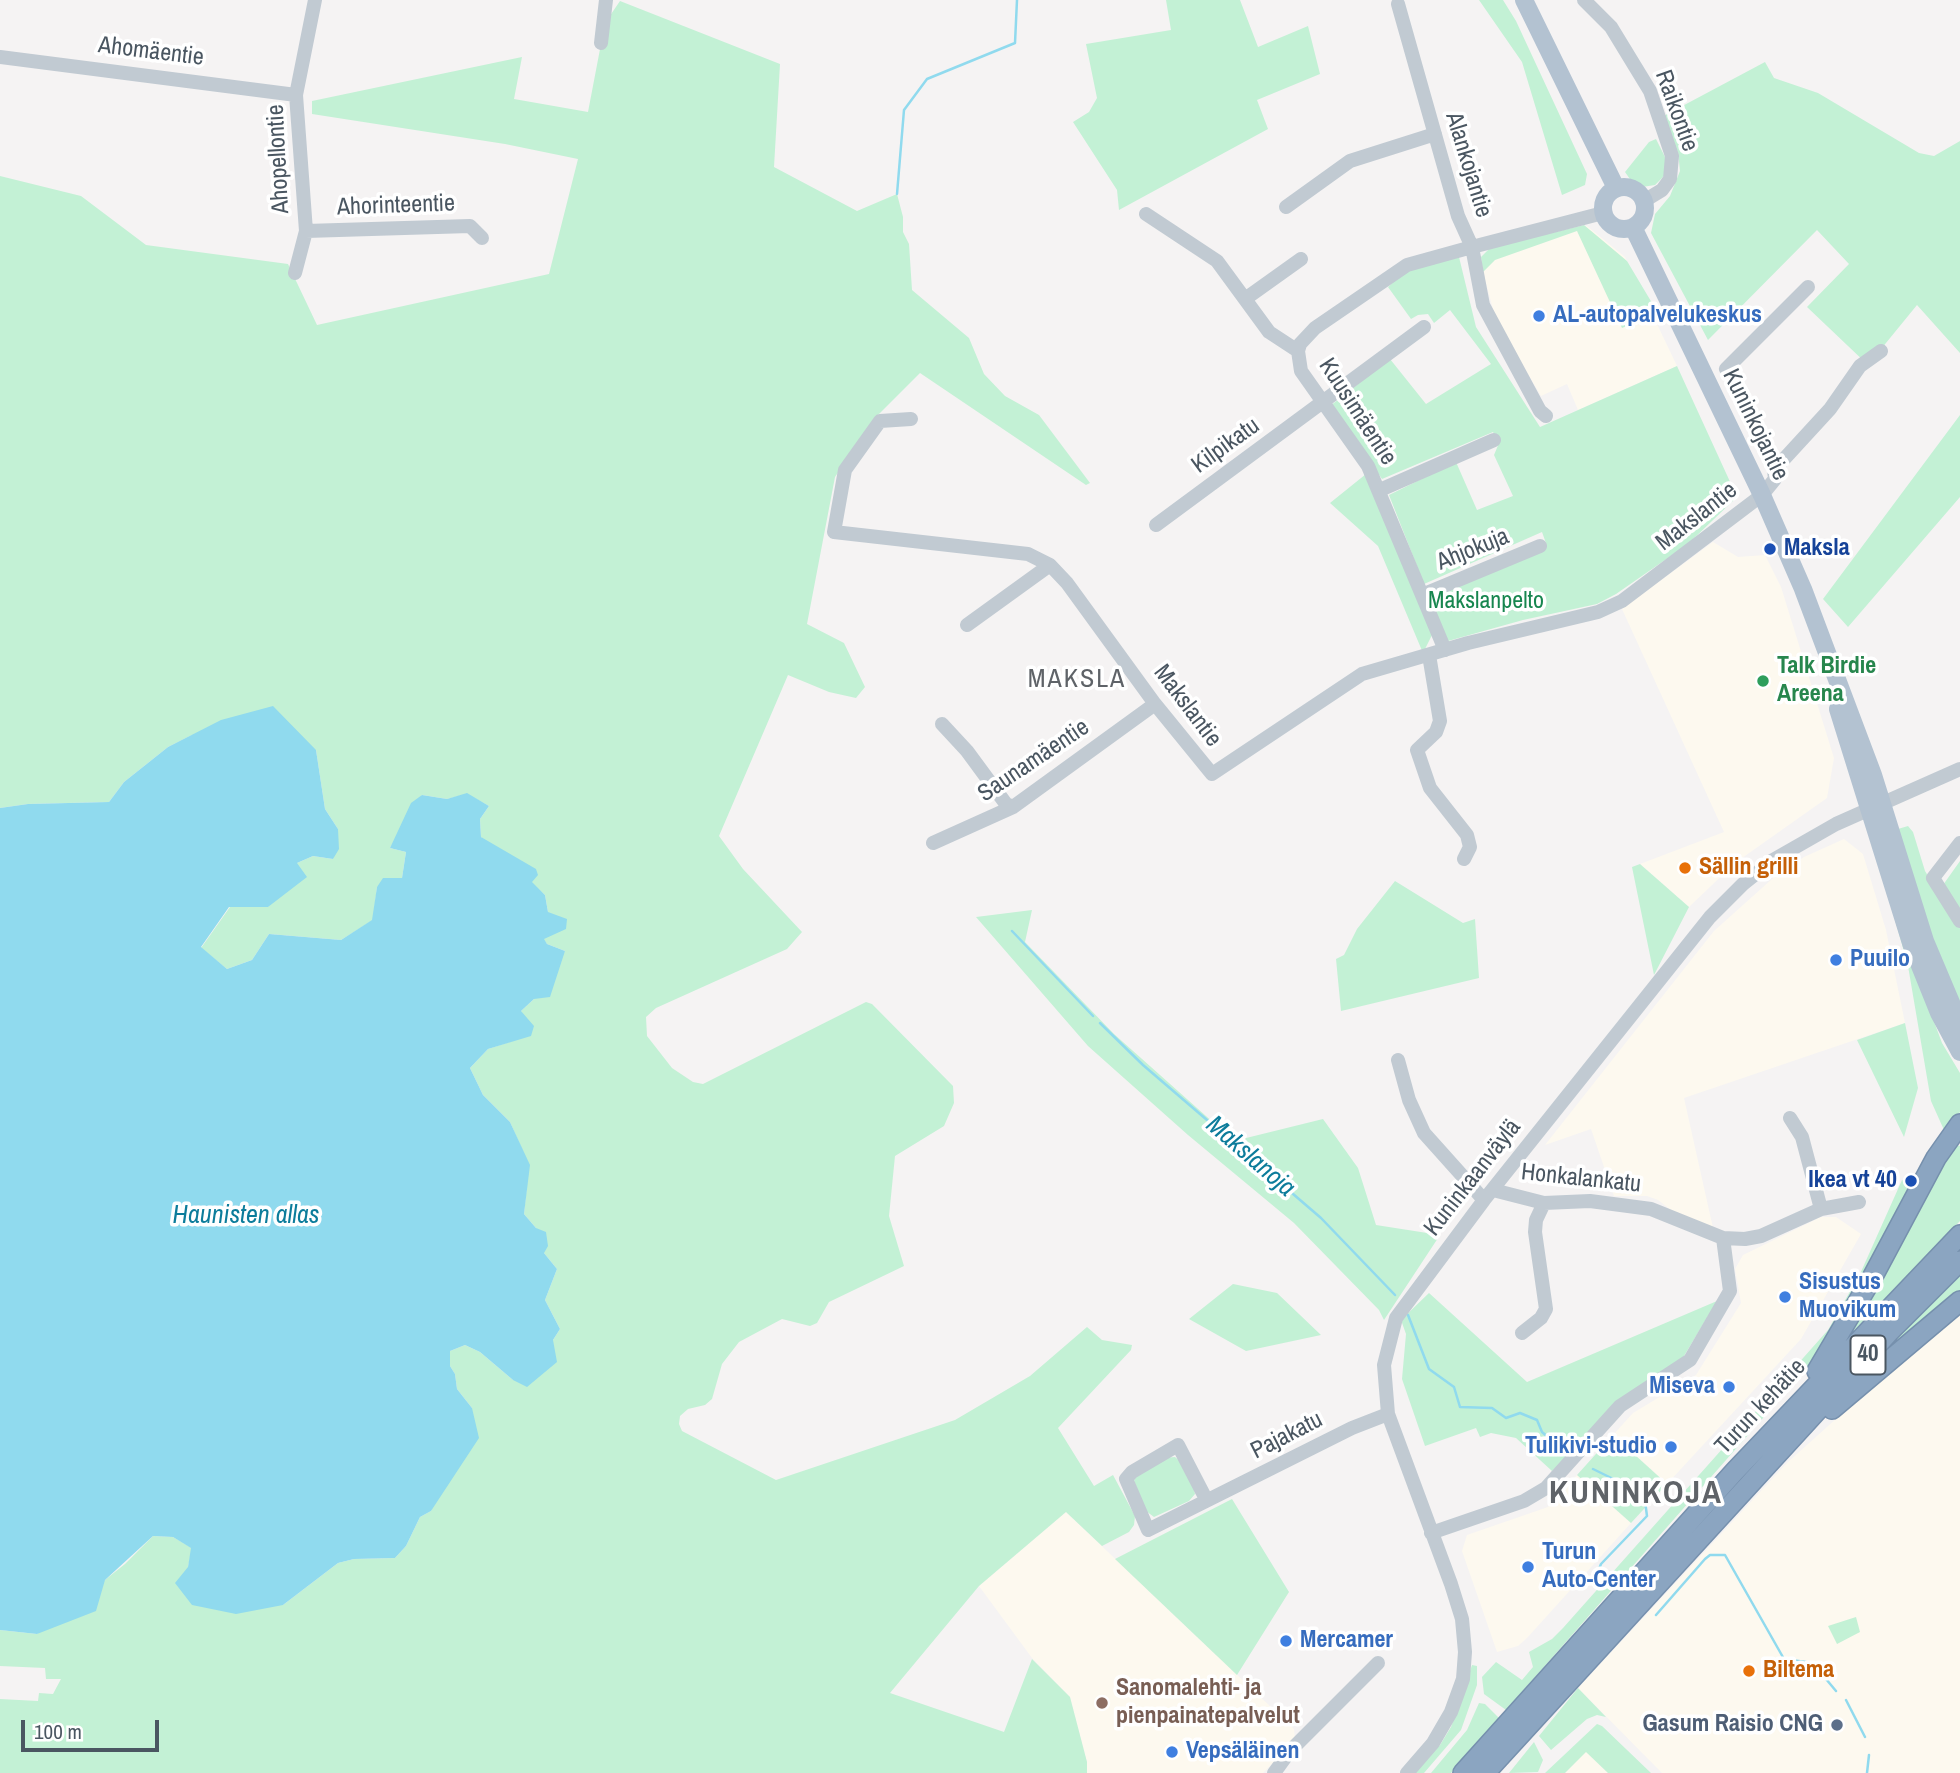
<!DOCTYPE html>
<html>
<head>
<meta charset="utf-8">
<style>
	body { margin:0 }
	#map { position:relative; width:1960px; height:1773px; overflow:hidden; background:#f5f3f3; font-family:"Archivo Narrow",sans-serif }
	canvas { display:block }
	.scale { position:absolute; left:21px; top:1720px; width:138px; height:32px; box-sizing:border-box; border:4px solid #4a5661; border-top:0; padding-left:9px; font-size:21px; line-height:24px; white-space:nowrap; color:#4a5661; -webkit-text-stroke:5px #fff; paint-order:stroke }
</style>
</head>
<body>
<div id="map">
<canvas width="1960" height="1773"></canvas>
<div class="scale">100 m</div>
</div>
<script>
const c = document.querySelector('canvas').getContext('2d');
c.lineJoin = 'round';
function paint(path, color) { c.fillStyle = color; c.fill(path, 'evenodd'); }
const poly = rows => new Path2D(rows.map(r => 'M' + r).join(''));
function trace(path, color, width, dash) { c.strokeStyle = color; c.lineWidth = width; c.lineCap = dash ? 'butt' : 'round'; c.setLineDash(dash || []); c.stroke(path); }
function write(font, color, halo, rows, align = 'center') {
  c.font = font + ' "Archivo Narrow",sans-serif'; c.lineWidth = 7; c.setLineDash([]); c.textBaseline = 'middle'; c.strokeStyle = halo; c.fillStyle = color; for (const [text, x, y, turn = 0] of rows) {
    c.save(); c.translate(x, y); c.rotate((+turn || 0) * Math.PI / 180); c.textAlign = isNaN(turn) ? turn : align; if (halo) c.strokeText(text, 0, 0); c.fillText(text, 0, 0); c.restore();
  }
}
const commercial = poly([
	[1587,226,1625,257,1677,366,1578,410,1567,384,1541,396,1496,320,1481,265,1489,252],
	[1713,542,1738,557,1765,555,1781,587,1834,758,1827,798,1735,863,1689,907,1640,864,1724,832,1622,609],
	[1844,839,1863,854,1886,930,1905,1023,1684,1098,1713,1228,1688,1223,1658,1200,1647,1196,1614,1196,1591,1129,1545,1145,1714,931,1772,879,1804,857],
	[1821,1217,1836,1217,1861,1234,1801,1339,1667,1484,1613,1435,1633,1413,1696,1375,1741,1303,1735,1269,1743,1255],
	[1960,1316,1960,1773,1662,1773,1578,1688,1787,1463,1927,1337],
	[1577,1475,1631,1523,1527,1638,1518,1646,1497,1652,1462,1551,1467,1535,1548,1507],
	[1066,1512,1294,1729,1295,1740,1263,1773,1087,1773,1087,1762,1070,1697,1032,1658,979,1586],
	[1586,1751,1608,1773,1565,1773]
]);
const green = poly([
	[1166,0,1240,0,1258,47,1308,26,1320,74,1257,100,1268,129,1119,210,1117,190,1073,122,1089,112,1097,98,1086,44,1171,30],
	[1479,0,1503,0,1516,21,1587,174,1585,185,1562,195,1522,62],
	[620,1,780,64,774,167,857,211,897,194,903,217,903,232,909,244,912,290,969,338,984,374,1005,396,1039,415,1090,483,1086,485,920,373,875,418,835,477,807,624,844,643,865,687,856,698,829,692,788,675,719,836,743,869,802,932,787,949,656,1008,646,1017,647,1036,672,1068,693,1082,703,1084,866,1002,872,1004,953,1086,954,1103,944,1126,895,1156,889,1216,904,1266,829,1302,817,1323,810,1326,782,1319,739,1342,722,1364,712,1399,705,1405,688,1409,680,1416,679,1424,682,1431,776,1480,955,1420,1030,1376,1087,1327,1102,1340,1132,1345,1131,1350,1058,1428,1094,1486,1113,1475,1135,1516,1134,1525,1129,1532,1102,1546,1066,1512,979,1586,890,1693,1004,1732,1032,1659,1070,1697,1087,1762,1087,1773,0,1773,0,1699,38,1701,39,1693,53,1694,61,1679,46,1679,45,1668,0,1666,0,1630,37,1634,125,1564,153,1536,173,1537,192,1548,188,1567,283,1605,338,1563,354,1559,395,1558,406,1546,420,1517,431,1511,472,1408,457,1389,455,1374,450,1366,450,1351,465,1345,480,1352,513,1380,553,1340,560,1329,545,1300,557,1269,544,1253,536,1228,524,1214,529,1165,510,1122,483,1095,470,1068,488,1049,531,1035,521,1011,534,999,565,951,547,944,543,939,548,912,545,895,481,837,480,819,489,806,467,794,447,799,422,795,390,848,406,852,402,878,377,887,373,920,341,940,269,934,252,960,227,969,201,948,230,907,268,907,297,863,313,856,333,859,338,829,325,809,316,750,192,735,168,747,124,782,109,802,28,804,0,808,0,176,81,196,146,245,288,264,317,325,549,274,578,159,505,144,312,114,312,101,522,57,514,99,588,112,605,23],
	[1765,62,1774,78,1818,93,1919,153,1934,156,1960,141,1960,353,1917,305,1868,365,1807,307,1849,264,1817,230,1708,340,1651,233,1655,214,1670,196,1680,171,1678,152,1658,119],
	[1656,139,1665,157,1665,175,1655,185,1642,187,1632,182,1625,172,1649,142],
	[1584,225,1627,261,1658,313,1622,328,1577,231,1495,260,1483,272,1481,257,1490,248],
	[1459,257,1476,327,1540,427,1677,366,1737,497,1688,544,1616,594,1597,604,1523,620,1448,641,1428,598,1547,546,1542,532,1424,584,1389,495,1456,462,1477,510,1513,496,1494,455,1499,443,1493,432,1382,479,1330,406,1390,359,1426,404,1491,364,1450,310,1434,323,1428,314,1418,315,1411,319,1388,287,1408,268],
	[1960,415,1960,497,1848,627,1823,599],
	[1366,474,1432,635,1423,653,1378,546,1330,503],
	[1908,826,1913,832,1925,871,1960,927,1960,1015,1942,976,1898,829],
	[1960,861,1960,911,1943,885],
	[1640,864,1689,907,1654,975,1632,867],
	[1395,881,1463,923,1475,919,1479,978,1341,1011,1336,959,1344,955,1357,929],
	[1892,909,1942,1043,1960,1073,1960,1112,1944,1130,1931,1101,1908,966],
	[1032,910,1025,942,1114,1034,1234,1141,1323,1119,1358,1168,1376,1225,1440,1235,1384,1320,1379,1310,1294,1223,1188,1135,1088,1046,976,917],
	[1905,1023,1918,1088,1904,1137,1857,1040],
	[1954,1144,1960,1146,1960,1221,1841,1344],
	[1902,1180,1912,1185,1832,1334,1807,1368,1506,1710,1484,1694,1482,1677,1496,1662,1522,1680,1533,1667,1529,1652,1552,1639,1563,1628,1828,1330,1860,1274],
	[1960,1273,1960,1290,1860,1376,1930,1303],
	[1233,1284,1277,1293,1321,1335,1246,1351,1189,1319],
	[1429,1293,1527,1382,1717,1301,1684,1356,1552,1471,1516,1438,1491,1433,1480,1437,1476,1428,1425,1446,1402,1379,1406,1334,1401,1320],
	[1613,1435,1667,1484,1631,1523,1577,1475],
	[1175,1457,1183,1464,1193,1483,1195,1494,1189,1501,1154,1517,1146,1511,1134,1481,1139,1471,1163,1458],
	[1232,1499,1289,1592,1237,1675,1115,1559],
	[1856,1617,1860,1632,1837,1644,1828,1626],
	[1472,1665,1477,1666,1477,1685,1461,1730,1424,1773,1414,1773,1440,1745,1451,1727],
	[1578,1688,1606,1717,1597,1715,1587,1719,1551,1750,1539,1736],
	[1479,1703,1485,1704,1499,1718,1451,1773,1431,1773,1467,1730],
	[1597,1724,1602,1726,1651,1773,1608,1773,1586,1752,1565,1773,1545,1773],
	[1534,1742,1543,1760,1538,1772,1509,1773]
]);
const water = poly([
	[273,706,316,750,325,809,338,829,339,849,333,859,313,856,297,863,307,877,268,907,229,907,201,947,227,969,252,960,269,934,341,940,372,920,377,887,383,878,402,878,406,852,390,848,411,803,422,795,447,799,467,793,489,806,480,819,481,837,536,869,538,875,532,882,545,895,548,912,567,919,566,929,544,939,547,944,565,951,550,997,534,999,521,1011,534,1026,531,1036,488,1049,470,1068,483,1095,510,1122,530,1165,524,1214,536,1228,546,1232,548,1246,544,1253,557,1269,545,1300,560,1329,553,1340,557,1362,527,1387,513,1380,480,1352,465,1345,450,1351,450,1366,455,1374,457,1389,472,1408,479,1438,431,1511,420,1517,406,1546,395,1558,354,1559,338,1563,283,1605,236,1614,192,1605,175,1583,188,1567,191,1548,173,1537,153,1536,105,1580,96,1611,37,1634,0,1630,0,808,28,804,109,802,124,782,168,747,221,720]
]);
const stream = poly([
	[897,194,904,110,927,79,1015,43,1017,0],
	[1012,931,1093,1016],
	[1100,1023,1143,1065,1321,1218,1395,1295],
	[1408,1315,1429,1369,1454,1387,1460,1407,1492,1408,1506,1418,1520,1413,1537,1420,1542,1432,1561,1448],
	[1593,1469,1644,1494,1647,1516,1601,1564,1597,1574],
	[1656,1615,1705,1559,1710,1555,1725,1555,1784,1659,1813,1663],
	[1821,1673,1836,1691],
	[1846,1700,1865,1737],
	[1867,1773,1869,1755]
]);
const minor = poly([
	[1584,0,1611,27,1650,91,1672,156,1670,179,1662,190,1644,201],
	[1398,4,1458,216,1472,247,1603,213],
	[601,43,606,0],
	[0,57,296,95],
	[1286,207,1350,161,1435,134],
	[1146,214,1217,261,1269,332,1298,351],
	[306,231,470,226,482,238],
	[295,273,306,231,296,95,315,0],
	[1245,299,1301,259],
	[911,419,880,421,845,470,834,532,1028,554,1050,565,1067,583,1155,704,1212,774,1362,674,1468,643,1598,612,1622,601,1762,495,1775,479,1774,470,1755,419,1726,369,1808,287],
	[1774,470,1830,409,1860,366,1881,351],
	[1380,490,1494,440],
	[1156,525,1424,327],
	[1422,595,1540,546],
	[967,625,1050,565],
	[1445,650,1368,466,1301,371,1298,351,1300,344,1315,328,1407,265,1472,247,1483,305,1540,411,1546,416],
	[1429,655,1440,721,1436,732,1417,750,1430,788,1467,835,1470,847,1464,859],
	[942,724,967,751,1006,804,1013,807],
	[933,843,1013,807,1155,704],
	[1960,843,1933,878,1960,921],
	[1398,1060,1409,1100,1424,1133,1484,1200],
	[1790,1118,1802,1137,1821,1209],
	[1493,1190,1544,1203,1590,1201,1651,1209,1723,1238,1745,1239,1761,1236,1821,1209,1859,1202],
	[1522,1333,1541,1318,1546,1309,1535,1232,1536,1220,1544,1203],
	[1206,1499,1178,1445,1132,1472,1126,1479,1148,1530,1352,1428,1388,1414],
	[1431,1533,1524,1501,1546,1488,1620,1406,1690,1360,1730,1291,1723,1238],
	[1274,1773,1290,1751,1378,1663],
	[1407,1773,1433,1743,1451,1712,1463,1679,1465,1652,1462,1619,1451,1584,1388,1414,1384,1365,1396,1318,1484,1200,1710,917,1743,884,1773,860,1836,824,1960,769]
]);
const major = poly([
	[1524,0,1616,188],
	'1603 208a21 21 0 1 1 42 0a21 21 0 1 1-42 0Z',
	[1633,227,1762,495,1803,589,1873,775,1925,941,1960,1024],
	[1838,709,1912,946,1939,1013,1960,1052]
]);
const highway = poly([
	[1817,1371,1872,1278,1936,1158,1960,1124],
	[1832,1409,1960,1301],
	[1463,1773,1735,1471,1960,1235],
	[1485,1773,1889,1332,1960,1261]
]);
const markers = [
	[1539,316,7,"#3f7fe0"],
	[1770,549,7,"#1a4fb4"],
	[1763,681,7,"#2e9e5b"],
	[1685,868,7,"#e8710a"],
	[1836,960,7,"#3f7fe0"],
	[1911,1181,7,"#1a4fb4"],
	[1785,1297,7,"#3f7fe0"],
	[1729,1387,7,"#3f7fe0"],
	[1671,1447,7,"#3f7fe0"],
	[1528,1567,7,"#3f7fe0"],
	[1286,1641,7,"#3f7fe0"],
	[1749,1671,7,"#e8710a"],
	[1102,1703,7,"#8d6e63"],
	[1837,1725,7,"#5c6f8a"],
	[1172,1752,7,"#3f7fe0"]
];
const shields = [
	[1868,1355,35]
];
const shieldNames = [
	["40",1868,1355]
];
const streetNames = [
	["Ahomäentie",151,52,7],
	["Raikontie",1676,111,70],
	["Ahopellontie",279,159,-93],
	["Alankojantie",1468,165,73],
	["Ahorinteentie",396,206,-2],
	["Kuusimäentie",1357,412,57],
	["Kuninkojantie",1755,425,64],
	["Kilpikatu",1226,446,-36],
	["Makslantie",1697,517,-38],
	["Ahjokuja",1473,550,-22],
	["Makslantie",1187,706,53],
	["Saunamäentie",1034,761,-34],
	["Kuninkaanväylä",1473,1178,-52],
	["Honkalankatu",1581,1179,6],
	["Turun kehätie",1761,1407,-47],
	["Pajakatu",1287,1436,-27]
];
const shopNames = [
	["AL-autopalvelukeskus",1553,316],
	["Puuilo",1850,960],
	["Sisustus",1799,1283],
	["Muovikum",1799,1311],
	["Miseva",1715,1387,"right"],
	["Tulikivi-studio",1657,1447,"right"],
	["Turun",1542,1553],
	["Auto-Center",1542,1581],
	["Mercamer",1300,1641],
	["Vepsäläinen",1186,1752]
];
const transitNames = [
	["Maksla",1784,549],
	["Ikea vt 40",1897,1181,"right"]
];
const parkNames = [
	["Makslanpelto",1486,602]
];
const leisureNames = [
	["Talk Birdie",1777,667],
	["Areena",1777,695]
];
const foodNames = [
	["Sällin grilli",1699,868],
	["Biltema",1763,1671]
];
const educationNames = [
	["Sanomalehti- ja",1116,1689],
	["pienpainatepalvelut",1116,1717]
];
const serviceNames = [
	["Gasum Raisio CNG",1823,1725]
];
const neighbourhoodNames = [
	["MAKSLA",1077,680]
];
const waterNames = [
	["Makslanoja",1250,1157,41],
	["Haunisten allas",246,1216]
];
const districtNames = [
	["KUNINKOJA",1636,1494]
];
paint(commercial, '#fdf9ef');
paint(green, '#c3f1d5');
paint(water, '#90daee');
trace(stream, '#90daee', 2.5);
trace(highway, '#7690ad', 22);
trace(minor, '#c1cad2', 14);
trace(major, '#b3c2d1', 18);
trace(highway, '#8ba5c1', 19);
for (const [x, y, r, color] of markers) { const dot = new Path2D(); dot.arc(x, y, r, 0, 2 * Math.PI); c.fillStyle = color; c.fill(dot); trace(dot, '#fff', 2.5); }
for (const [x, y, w] of shields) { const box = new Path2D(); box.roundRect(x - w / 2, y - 19.5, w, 39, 5); c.fillStyle = '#fff'; c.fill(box); trace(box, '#4a5661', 2); }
write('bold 23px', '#4a5661', null, shieldNames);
write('24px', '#4a5661', '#fff', streetNames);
write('bold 24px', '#366cbe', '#fff', shopNames, 'left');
write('bold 24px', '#164399', '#fff', transitNames, 'left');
write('24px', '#17864f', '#fff', parkNames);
write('bold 24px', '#27864d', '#fff', leisureNames, 'left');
write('bold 24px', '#c56008', '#fff', foodNames, 'left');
write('bold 24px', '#785e54', '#fff', educationNames, 'left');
write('bold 24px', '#4e5e75', '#fff', serviceNames, 'right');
c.letterSpacing = '2px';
write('26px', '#5f6368', '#fff', neighbourhoodNames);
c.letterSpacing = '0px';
write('italic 26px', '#0c7c9b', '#fff', waterNames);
c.letterSpacing = '2px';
write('bold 32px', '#5f6368', '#fff', districtNames);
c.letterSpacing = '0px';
</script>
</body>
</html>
